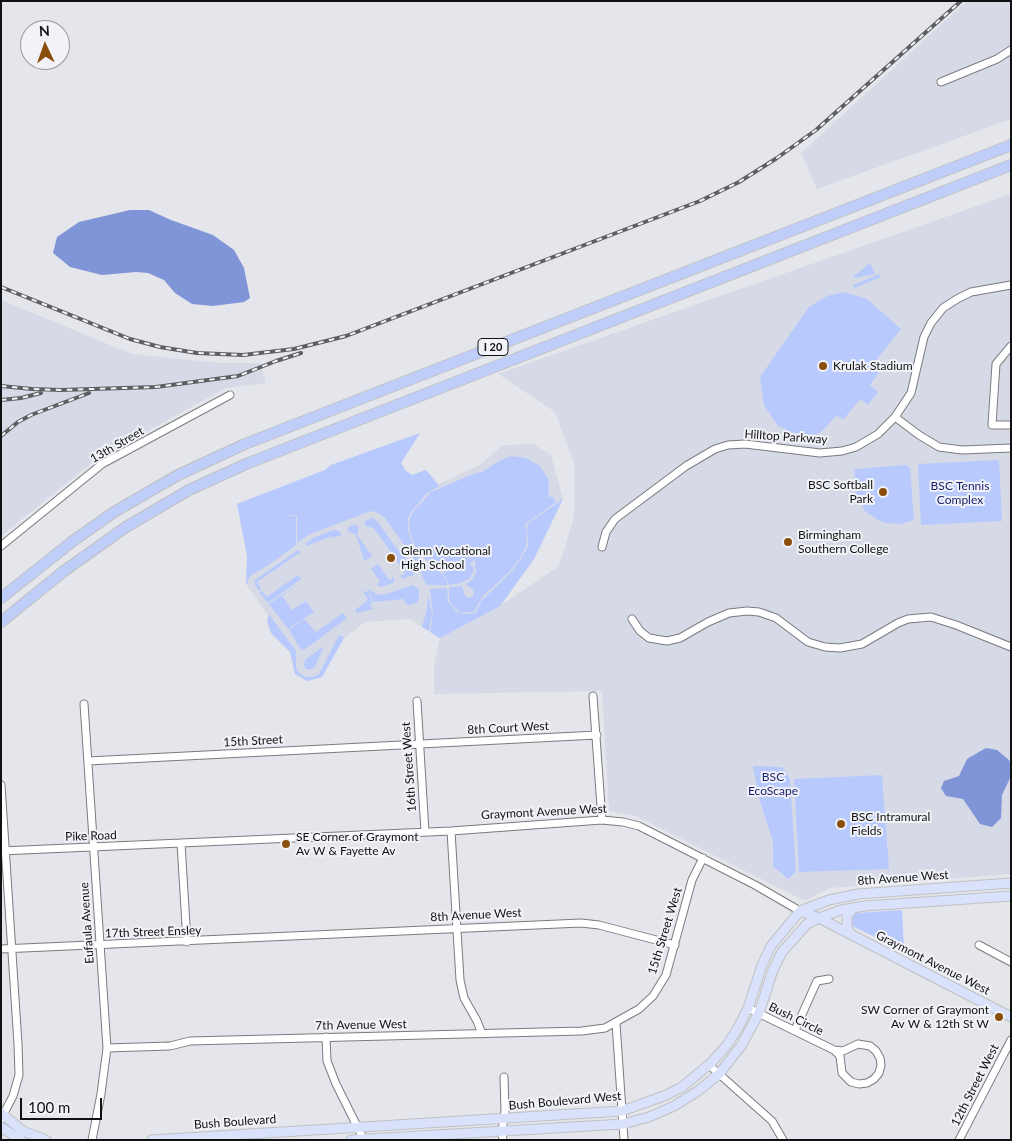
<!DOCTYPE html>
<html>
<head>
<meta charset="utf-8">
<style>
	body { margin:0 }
	#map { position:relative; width:1012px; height:1141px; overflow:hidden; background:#e4e6eb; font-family:Lato,sans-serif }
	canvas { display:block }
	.frame { position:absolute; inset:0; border:2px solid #101113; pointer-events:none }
	.north { position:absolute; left:20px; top:20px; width:50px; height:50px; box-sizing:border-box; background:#f1f3f8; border:1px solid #97999c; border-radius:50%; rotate:357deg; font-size:14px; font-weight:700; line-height:20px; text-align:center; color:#101113 }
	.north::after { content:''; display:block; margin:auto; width:18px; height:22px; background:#8a4e0c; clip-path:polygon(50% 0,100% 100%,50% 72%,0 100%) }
	.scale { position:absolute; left:20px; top:1098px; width:82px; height:22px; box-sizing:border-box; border:2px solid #101113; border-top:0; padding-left:6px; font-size:15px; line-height:18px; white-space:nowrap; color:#101113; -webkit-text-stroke:4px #f1f3f8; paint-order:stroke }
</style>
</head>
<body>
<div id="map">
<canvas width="1012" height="1141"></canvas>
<div class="frame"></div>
<div class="north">N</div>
<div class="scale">100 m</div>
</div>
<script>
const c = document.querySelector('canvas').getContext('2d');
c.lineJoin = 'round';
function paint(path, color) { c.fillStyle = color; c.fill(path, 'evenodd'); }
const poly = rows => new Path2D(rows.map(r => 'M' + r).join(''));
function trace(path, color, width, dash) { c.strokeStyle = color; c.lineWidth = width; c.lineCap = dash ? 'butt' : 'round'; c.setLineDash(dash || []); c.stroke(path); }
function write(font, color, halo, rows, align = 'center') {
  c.font = font + ' Lato,sans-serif'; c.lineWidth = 4; c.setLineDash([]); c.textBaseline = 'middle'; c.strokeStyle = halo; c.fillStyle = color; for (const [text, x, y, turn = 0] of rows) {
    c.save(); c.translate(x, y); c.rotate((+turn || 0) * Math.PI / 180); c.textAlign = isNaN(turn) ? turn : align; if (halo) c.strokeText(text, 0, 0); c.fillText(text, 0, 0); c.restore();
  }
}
const built = poly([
	[967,1,1011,1,1011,119,817,189,801,153],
	[1011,194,1011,874,829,888,805,901,636,816,609,811,602,691,434,694,434,666,440,638,409,619,365,622,342,640,322,677,307,681,295,674,290,652,271,633,267,621,268,615,246,584,247,556,237,504,325,470,331,465,420,433,401,463,405,470,412,475,426,470,439,484,480,465,503,445,533,444,551,455,563,499,534,559,501,605,559,566,574,517,575,466,555,412,498,374],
	[1,300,132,354,220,363,260,363,266,383,226,388,98,458,1,536]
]);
const green = poly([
	[870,263,875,274,854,278,853,275,856,275],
	[879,274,881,277,854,288,853,285],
	[844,292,867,299,901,329,874,363,881,369,870,385,878,392,868,405,860,399,843,420,837,415,820,433,808,436,791,432,778,426,764,405,760,377,809,307,827,296],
	[420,433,401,463,405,470,412,475,426,470,439,486,426,494,412,511,408,518,408,529,411,541,419,556,429,566,441,573,447,582,447,585,426,585,418,565,385,518,378,513,371,511,310,534,297,543,297,515,283,516,296,516,296,545,270,564,253,574,247,580,248,584,246,584,247,556,237,504,325,470,331,465],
	[511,456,526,458,540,466,548,479,549,489,548,498,552,496,556,502,525,524,527,534,526,546,520,558,510,571,482,597,474,612,460,612,452,605,449,599,449,589,450,587,462,586,465,596,468,598,472,597,474,594,473,590,469,586,467,587,466,583,470,582,476,573,475,561,474,560,469,564,472,565,474,570,470,578,461,583,449,585,443,573,446,570,430,564,417,550,410,534,409,521,413,512,431,492,473,474,482,472,501,460],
	[999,460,1002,521,921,525,918,464],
	[906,465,910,468,914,520,900,524,886,523,878,520,865,511,856,496,854,488,855,469],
	[563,499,534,559,500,606,440,638,430,632,433,615,430,589,447,588,448,601,457,612,469,614,476,613,481,601,511,572,521,559,528,546,527,524],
	[373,518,377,521,394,545,404,555,415,571,414,575,403,579,400,575,404,575,405,573,384,542,373,528,365,526,365,521],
	[352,525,356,525,359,528,357,535,372,556,363,562,364,560,356,535,348,531,348,528],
	[333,530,339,531,342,535,333,538,332,536,309,545,306,546,305,544,313,538],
	[298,550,301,552,257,582,261,589,259,591,255,585,255,580],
	[378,564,389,580,391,580,393,576,394,580,393,583,381,587,374,583,378,584,380,581,371,569],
	[298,575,301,579,268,603,259,592,262,591,267,597],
	[302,581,282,596,292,610,306,601,314,612,288,629,269,604],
	[413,585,419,590,419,599,417,603,408,605,403,599,373,602,367,588,376,594,384,595],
	[363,591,368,592,372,602,370,605,373,609,357,613,355,610,368,600],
	[428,594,432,614,429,631,422,627,427,609],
	[343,613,347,618,304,650,300,648,289,630,304,619,316,632],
	[269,614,296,651,296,668,299,673,305,677,313,677,319,674,338,637,340,635,342,636,344,638,322,677,307,681,295,674,290,652,271,633,267,621],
	[321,648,323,649,314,668,310,669,306,669,304,665,305,660],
	[753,766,782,767,790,779,796,872,788,879,773,866,773,842,759,798],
	[882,775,889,869,799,872,794,779],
	[902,910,904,946,896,947,854,927,851,921,854,914,857,913]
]);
const water = poly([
	[149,210,171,220,213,235,234,250,244,268,250,298,244,302,213,306,192,304,175,293,164,280,148,273,136,272,102,275,70,267,53,253,57,237,79,222,130,210],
	[986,748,997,750,1009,760,1011,766,1011,776,1002,795,1001,818,992,827,980,824,963,799,946,796,941,788,944,781,959,776,967,759]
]);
const minor = poly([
	[941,82,997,59,1011,50],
	[1011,346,996,364,992,425,1011,425],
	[895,417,919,435,939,447,962,450,1011,448],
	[1,546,102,464,230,395],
	[602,547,606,532,615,519,686,466,715,449,728,445,745,444,820,453,842,451,856,447,878,434,895,417,911,393,924,337,931,323,943,308,957,299,971,292,1011,285],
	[632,619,640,631,649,638,667,641,680,638,708,622,729,613,747,611,759,612,776,618,808,642,825,647,840,648,862,644,898,623,908,619,931,617,956,625,1011,647],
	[593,696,602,820],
	[417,701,425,832],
	[84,704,107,1048,101,1094,92,1140],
	[88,761,597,735],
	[1,785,18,1044,19,1075,13,1096,1,1119],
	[451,831,460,980,464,998,477,1021,482,1034],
	[181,843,187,942],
	[1,851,451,831,602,820,623,822,639,826,755,885,800,911],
	[979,945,1011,962],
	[1,949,581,923,599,925,675,945],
	[748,1008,834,1050],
	[616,1023,624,1140],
	[795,1030,817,981,829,979],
	[326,1037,327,1061,336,1084,364,1140],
	[858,1044,870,1046,876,1051,880,1058,881,1065,879,1073,874,1079,867,1083,859,1084,851,1082,842,1073,840,1056,834,1050,843,1051,858,1044],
	[107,1048,170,1046,190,1041,582,1031,605,1028,639,1009,653,996,666,975,692,880,703,858],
	[709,1065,772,1121,783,1140],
	[503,1140,502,1131,505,1111,504,1077],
	[959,1140,1011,1040]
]);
const major = poly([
	[800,911,819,918,1011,1017],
	[851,934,847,928,847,916,853,908],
	[1,1113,23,1131,46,1140],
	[1,1127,21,1140],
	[152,1140,622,1111,664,1096,682,1087,711,1063,727,1045,738,1028,748,1008,762,965,771,946,800,911,829,900,858,894,1011,883],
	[351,1140,623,1124,649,1117,674,1106,698,1091,719,1074,741,1046,759,1013,773,970,782,952,807,924,819,918,841,910,865,906,1011,896]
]);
const highway = poly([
	[1,598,73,541,114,512,178,475,245,444,1011,145],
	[1,622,64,571,126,527,189,490,246,464,1011,165]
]);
const rail = poly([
	[1,287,130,339,160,347,197,353,243,355,294,349,346,336,700,201,739,182,777,158,816,130,961,1],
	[1,386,32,389,61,390,156,387,238,376,276,361,301,353],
	[1,400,21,398,41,393],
	[1,436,18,422,31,415,89,393]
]);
const markers = [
	[823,366,5,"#8a4e0c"],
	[883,492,5,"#8a4e0c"],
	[788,542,5,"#8a4e0c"],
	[391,558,5,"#8a4e0c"],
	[841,824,5,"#8a4e0c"],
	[286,844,5,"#8a4e0c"],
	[999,1017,5,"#8a4e0c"]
];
const shields = [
	[493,347,30]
];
const shieldNames = [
	["I 20",493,347]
];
const poiNames = [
	["Krulak Stadium",833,366],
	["BSC Softball",873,485,"right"],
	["Park",873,499,"right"],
	["Birmingham",798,535],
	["Southern College",798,549],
	["Glenn Vocational",401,551],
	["High School",401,565],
	["BSC Intramural",851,817],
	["Fields",851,831],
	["SE Corner of Graymont",296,837],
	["Av W & Fayette Av",296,851],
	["SW Corner of Graymont",989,1010,"right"],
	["Av W & 12th St W",989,1024,"right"]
];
const streetNames = [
	["Hilltop Parkway",786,437,4],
	["13th Street",117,445,-30],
	["8th Court West",508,728,-3],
	["15th Street",253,741,-3],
	["16th Street West",409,767,-94],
	["Graymont Avenue West",544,812,-3],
	["Pike Road",91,836,-2],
	["8th Avenue West",903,878,-4],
	["8th Avenue West",476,915,-3],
	["Eufaula Avenue",87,923,-94],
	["15th Street West",665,931,-73],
	["17th Street Ensley",153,932,-2],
	["Graymont Avenue West",933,963,27],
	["Bush Circle",796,1019,26],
	["7th Avenue West",361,1025,-1],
	["12th Street West",975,1085,-63],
	["Bush Boulevard West",565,1101,-5],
	["Bush Boulevard",235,1122,-4]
];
const parkNames = [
	["BSC Tennis",960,486],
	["Complex",960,500],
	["BSC",773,777],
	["EcoScape",773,791]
];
paint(built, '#d6dae6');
paint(green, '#b8c9fe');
paint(water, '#8094d8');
trace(minor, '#7a7b80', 9);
trace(major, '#c1c1c2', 11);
trace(highway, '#c1c1c2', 12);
trace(minor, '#fff', 7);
trace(major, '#d9e1fb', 9);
trace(highway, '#bfcdf9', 10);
trace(rail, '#5e5f62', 4);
trace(rail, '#f1f3f8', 2, [5.5]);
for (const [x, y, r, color] of markers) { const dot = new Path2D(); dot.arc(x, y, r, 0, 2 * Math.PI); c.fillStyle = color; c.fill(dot); trace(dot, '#f1f3f8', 2); }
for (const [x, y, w] of shields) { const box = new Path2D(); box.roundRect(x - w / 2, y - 8.5, w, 17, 4); c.fillStyle = '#f1f3f8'; c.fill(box); trace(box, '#101113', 1); }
write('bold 11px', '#101113', null, shieldNames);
write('12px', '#101113', '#f1f3f8', poiNames, 'left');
write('12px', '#101113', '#f1f3f8', streetNames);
write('12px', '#161d6b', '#f1f3f8', parkNames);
</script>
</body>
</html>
